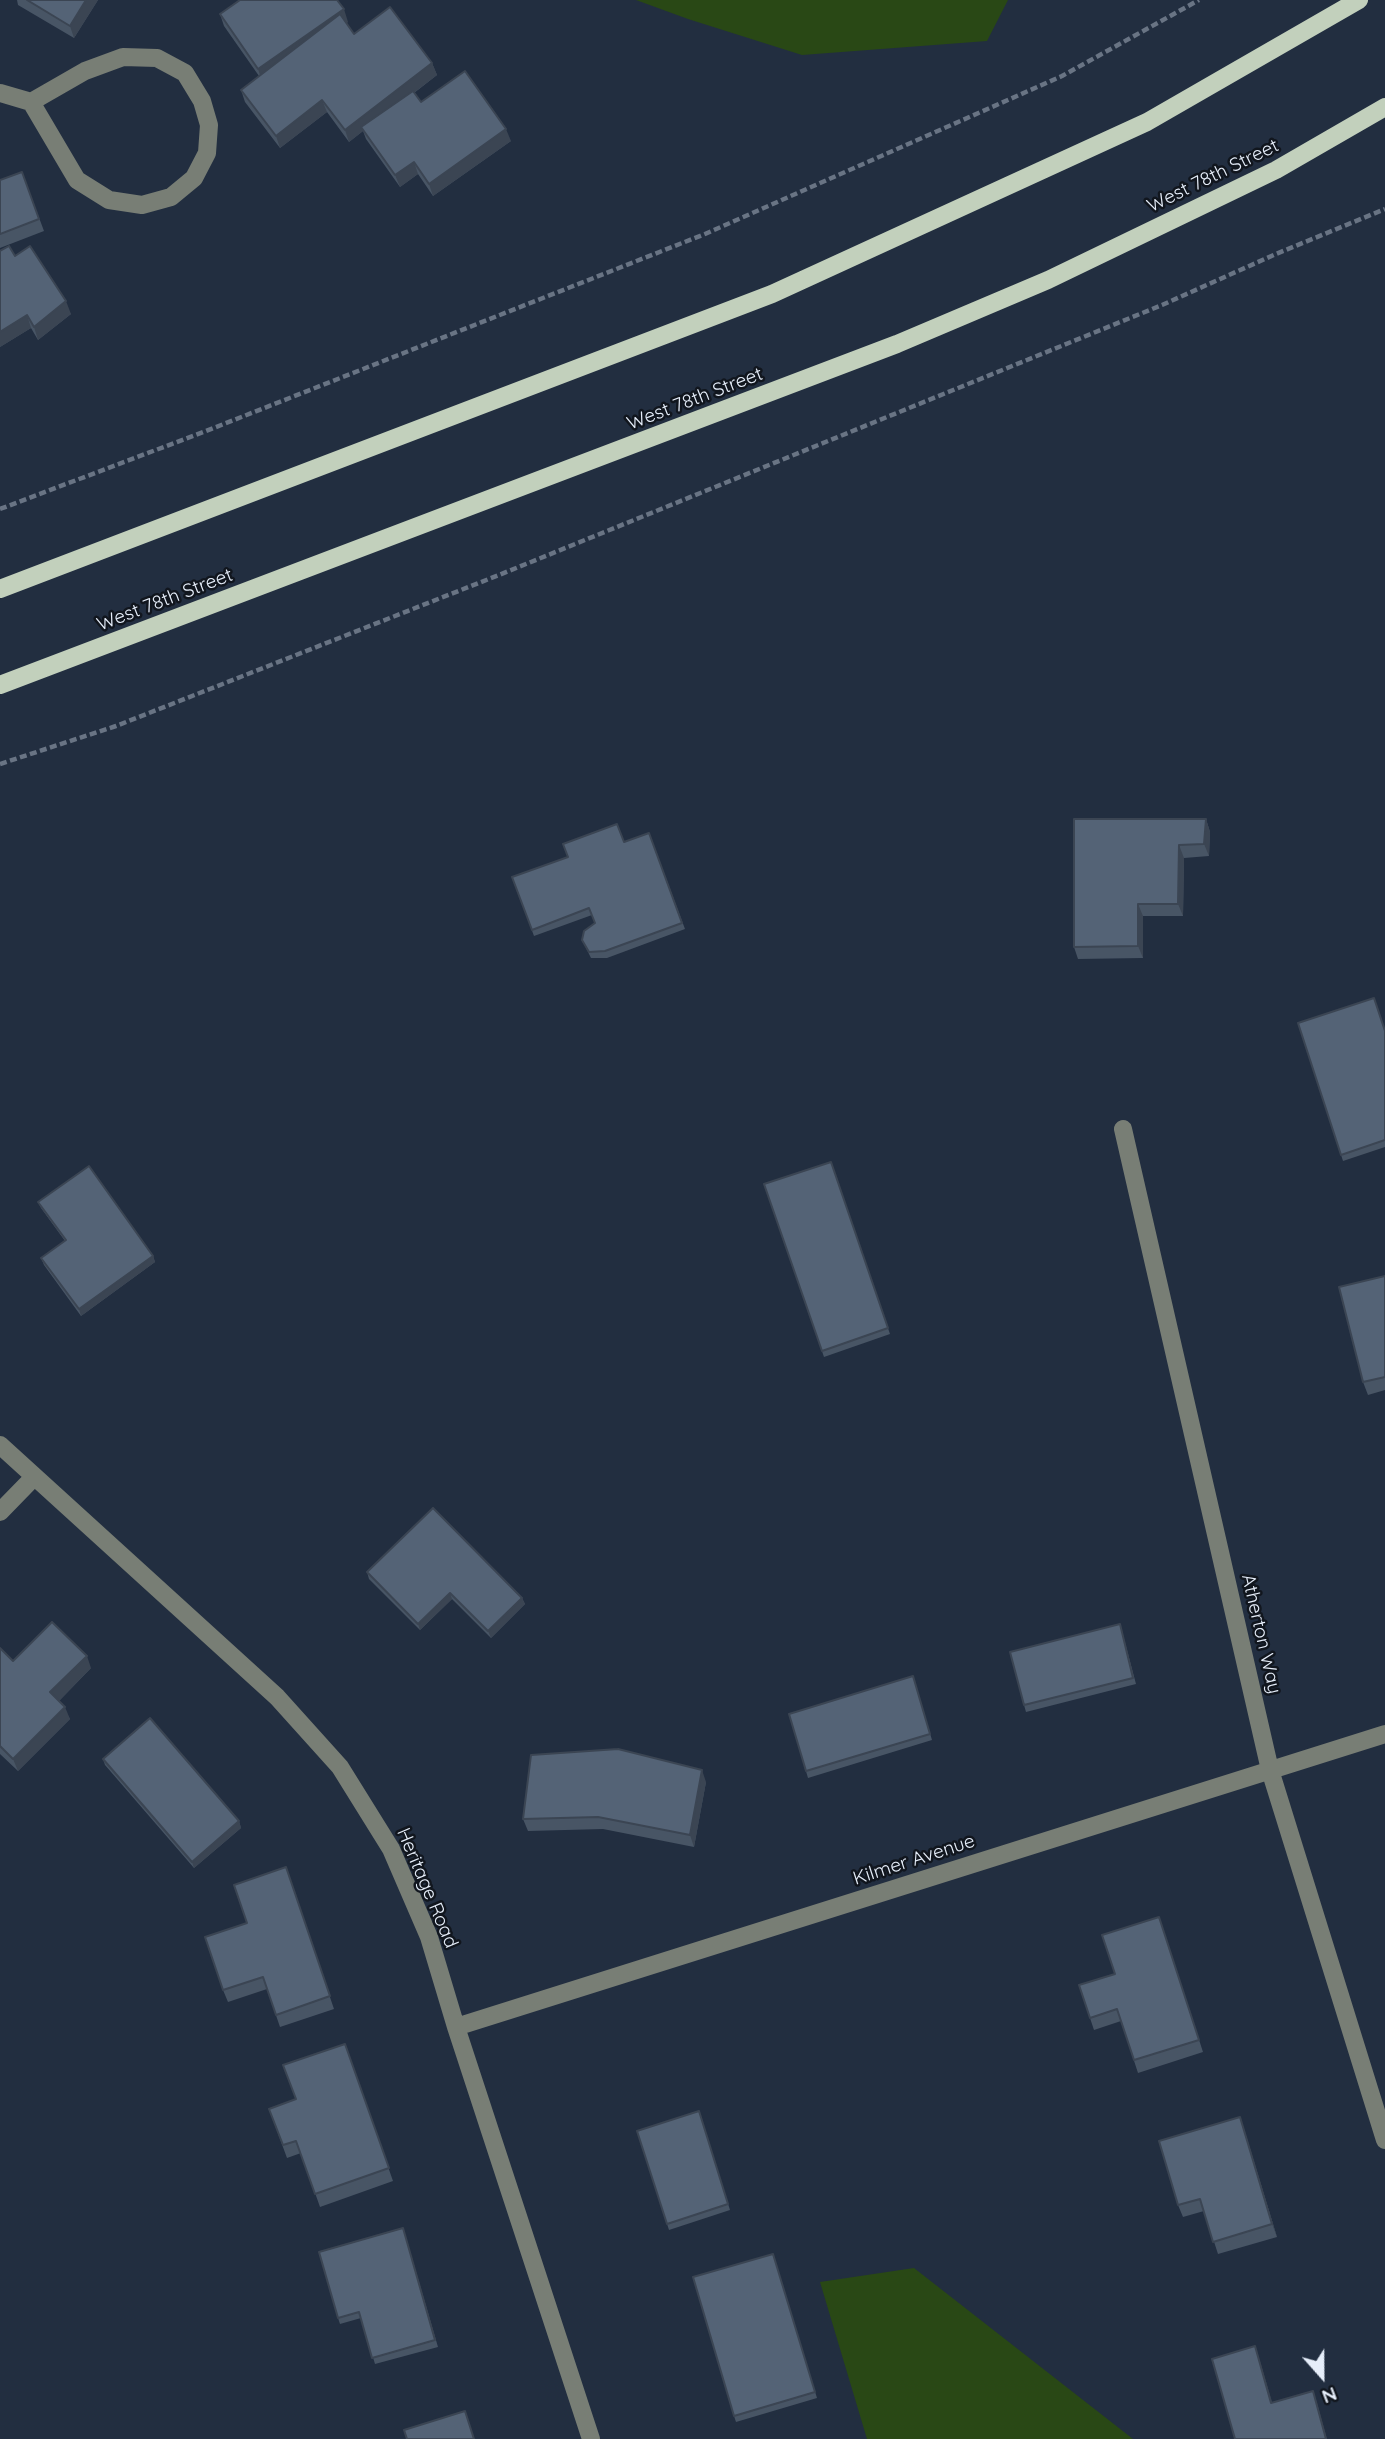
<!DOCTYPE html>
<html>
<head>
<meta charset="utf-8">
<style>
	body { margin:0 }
	#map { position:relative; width:1385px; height:2439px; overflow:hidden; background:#222e40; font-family:Quicksand,sans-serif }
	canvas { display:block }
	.north { position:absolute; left:1287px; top:2341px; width:70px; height:70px; -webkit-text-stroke:5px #11161e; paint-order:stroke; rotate:159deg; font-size:19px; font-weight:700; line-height:28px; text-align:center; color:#e6eefa }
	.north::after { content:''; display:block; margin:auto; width:24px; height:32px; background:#e6eefa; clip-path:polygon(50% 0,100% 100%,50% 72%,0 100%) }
</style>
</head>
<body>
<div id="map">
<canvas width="1385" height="2439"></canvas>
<div class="north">N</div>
</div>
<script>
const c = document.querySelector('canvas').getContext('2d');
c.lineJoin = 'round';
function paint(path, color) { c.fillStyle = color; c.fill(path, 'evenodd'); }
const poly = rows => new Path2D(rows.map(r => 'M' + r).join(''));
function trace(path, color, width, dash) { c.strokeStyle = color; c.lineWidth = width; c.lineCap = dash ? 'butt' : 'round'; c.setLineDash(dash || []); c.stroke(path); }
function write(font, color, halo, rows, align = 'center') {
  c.font = font + ' Quicksand,sans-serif'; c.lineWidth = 5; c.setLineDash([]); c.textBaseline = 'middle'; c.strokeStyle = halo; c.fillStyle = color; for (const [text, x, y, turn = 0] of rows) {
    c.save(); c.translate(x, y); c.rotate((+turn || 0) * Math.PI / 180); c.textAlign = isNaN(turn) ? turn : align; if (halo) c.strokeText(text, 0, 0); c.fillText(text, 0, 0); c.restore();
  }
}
const green = poly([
	[636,0,1008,0,987,41,802,55,688,19],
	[914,2268,1133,2439,867,2439,820,2282]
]);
const path = poly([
	[0,509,206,431,705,234,1062,76,1199,0],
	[0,764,116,726,499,575,1162,305,1276,254,1385,209]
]);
const minor = poly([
	[0,93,31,102,77,180,109,200,142,205,171,197,194,178,207,153,209,125,202,101,185,73,157,58,123,57,85,71,31,102],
	[1123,1129,1270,1770,1385,2140],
	[0,1445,277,1697,340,1767,391,1849,429,1937,456,2027,591,2439],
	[0,1512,34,1477],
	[456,2027,1385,1734]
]);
const major = poly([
	[0,589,772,294,1147,122,1359,0],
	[0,685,897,344,1048,280,1276,170,1385,107]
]);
const wall = poly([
	[17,0,98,0,74,38,18,5],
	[220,14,348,22,346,23,354,34,432,63,437,75,414,93,421,102,511,141,433,196,418,174,400,187,366,139,363,131,349,142,327,112,280,148,245,102,241,90,259,76,224,26],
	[22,172,44,231,0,248,0,180],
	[15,256,71,314,38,340,31,328,0,347],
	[1206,819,1210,832,1209,856,1184,858,1183,916,1143,916,1143,958,1078,959,1074,947],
	[649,833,685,929,607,958,591,958,582,940,595,923,592,915,534,936,512,877,624,842],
	[1298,1023,1385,1031,1385,1147,1343,1161],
	[831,1162,890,1334,824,1357,764,1184],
	[38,1202,153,1256,155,1262,81,1316,44,1265,41,1258,65,1241,41,1208],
	[1385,1276,1385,1390,1368,1395,1363,1382],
	[367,1572,522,1598,525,1604,491,1638,452,1599,420,1630,369,1579],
	[1122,1631,1136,1684,1026,1712,1024,1705],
	[0,1648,13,1661,91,1668,59,1701,70,1719,18,1771,0,1754],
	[915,1682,932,1740,808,1778,789,1714],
	[103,1759,239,1821,241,1828,194,1868,105,1765],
	[706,1782,694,1847,603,1829,528,1831,523,1819],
	[286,1867,334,2009,280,2027,267,1989,228,2002,223,1990,247,1923],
	[1163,1929,1203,2052,1138,2073,1121,2021,1094,2030,1090,2018,1115,1974],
	[345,2044,393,2181,320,2207,301,2153,287,2158,269,2109,296,2099],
	[699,2111,730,2210,669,2230,637,2131],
	[1244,2129,1277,2237,1218,2254,1204,2211,1183,2217,1178,2205],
	[405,2234,438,2347,375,2364,361,2318,340,2324,338,2318],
	[773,2254,817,2398,736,2422,734,2416]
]);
const shadedWall = poly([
	[86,0,98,0,74,38,70,26],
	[344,9,348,22,262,81,258,69],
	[432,63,437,75,364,131,361,127,363,131,349,142,345,130],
	[322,100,327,112,280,148,276,136],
	[506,129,511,141,433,196,429,184],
	[414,162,418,174,400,187,395,175],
	[66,301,71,314,38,340,34,327],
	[27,315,31,328,0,347,0,332],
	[1206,819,1210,832,1209,856,1204,844],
	[1179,845,1184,858,1183,916,1178,904],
	[1138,904,1143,916,1143,958,1138,946],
	[153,1256,155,1262,81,1316,79,1309],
	[450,1593,452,1599,420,1630,418,1624],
	[522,1598,525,1604,491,1638,488,1631],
	[87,1656,91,1668,55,1705,50,1692],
	[65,1707,70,1719,18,1771,13,1759],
	[702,1770,706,1782,694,1847,690,1835],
	[239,1821,241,1828,194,1868,192,1862],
	[1240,2117,1244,2129,1277,2237,1272,2224],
	[1255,2346,1259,2358,1276,2415,1271,2403],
	[1313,2391,1317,2403,1327,2439,1326,2439]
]);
const building = poly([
	[27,0,86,0,70,26,27,0],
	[240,0,337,0,344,9,258,69,220,14,240,0],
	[390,7,432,63,345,130,322,100,276,136,241,90,340,14,354,34,390,7],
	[465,71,506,129,429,184,414,162,395,175,361,127,413,91,421,102,465,71],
	[22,172,39,219,0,234,0,180,22,172],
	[9,246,15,256,30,246,66,301,34,327,27,315,0,332,0,251,9,246],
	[1074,819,1206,819,1204,844,1179,845,1178,904,1138,904,1138,946,1074,947,1074,819],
	[617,824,624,842,649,833,682,923,605,951,589,952,582,940,584,931,595,923,589,908,532,930,512,877,568,857,563,844,617,824],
	[1374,998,1385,1031,1385,1140,1341,1155,1298,1023,1374,998],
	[831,1162,888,1328,822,1351,764,1184,831,1162],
	[89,1166,153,1256,79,1309,41,1258,66,1240,38,1202,89,1166],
	[1385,1276,1385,1377,1363,1382,1339,1287,1385,1276],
	[433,1508,522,1598,488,1631,450,1593,418,1624,367,1572,433,1508],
	[52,1622,87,1656,50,1692,65,1707,13,1759,0,1746,0,1648,13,1661,52,1622],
	[1120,1624,1133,1678,1024,1705,1010,1652,1120,1624],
	[913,1676,930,1734,806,1771,789,1714,913,1676],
	[150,1718,239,1821,192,1862,103,1759,150,1718],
	[618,1749,702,1770,690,1835,598,1817,523,1819,531,1755,618,1749],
	[286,1867,330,1996,276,2015,263,1977,223,1990,205,1937,247,1923,234,1885,286,1867],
	[1159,1917,1199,2040,1134,2060,1117,2009,1090,2018,1079,1985,1115,1974,1102,1935,1159,1917],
	[345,2044,389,2168,315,2194,296,2141,283,2145,269,2109,296,2099,283,2065,345,2044],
	[699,2111,728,2204,667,2224,637,2131,699,2111],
	[1240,2117,1272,2224,1213,2242,1200,2199,1178,2205,1159,2141,1240,2117],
	[403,2228,435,2340,372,2358,359,2312,338,2318,319,2252,403,2228],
	[773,2254,815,2392,734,2416,693,2277,773,2254],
	[1255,2346,1271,2403,1313,2391,1326,2439,1235,2439,1212,2359,1255,2346],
	[465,2411,474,2439,407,2439,404,2430,465,2411]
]);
const streetNames = [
	["West 78th Street",1213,176,-26],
	["West 78th Street",695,399,-21],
	["West 78th Street",165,600,-21],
	["Atherton Way",1261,1634,77],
	["Kilmer Avenue",914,1860,-18],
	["Heritage Road",427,1888,67]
];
paint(green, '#294815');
trace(path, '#697484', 4.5, [7, 3.5]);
trace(minor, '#787e75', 18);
trace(major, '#c2d0bc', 18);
paint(wall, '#485565');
paint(shadedWall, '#3b4553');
paint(building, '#546376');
trace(building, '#3b4553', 2);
write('19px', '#e6eefa', '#11161e', streetNames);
</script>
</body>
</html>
